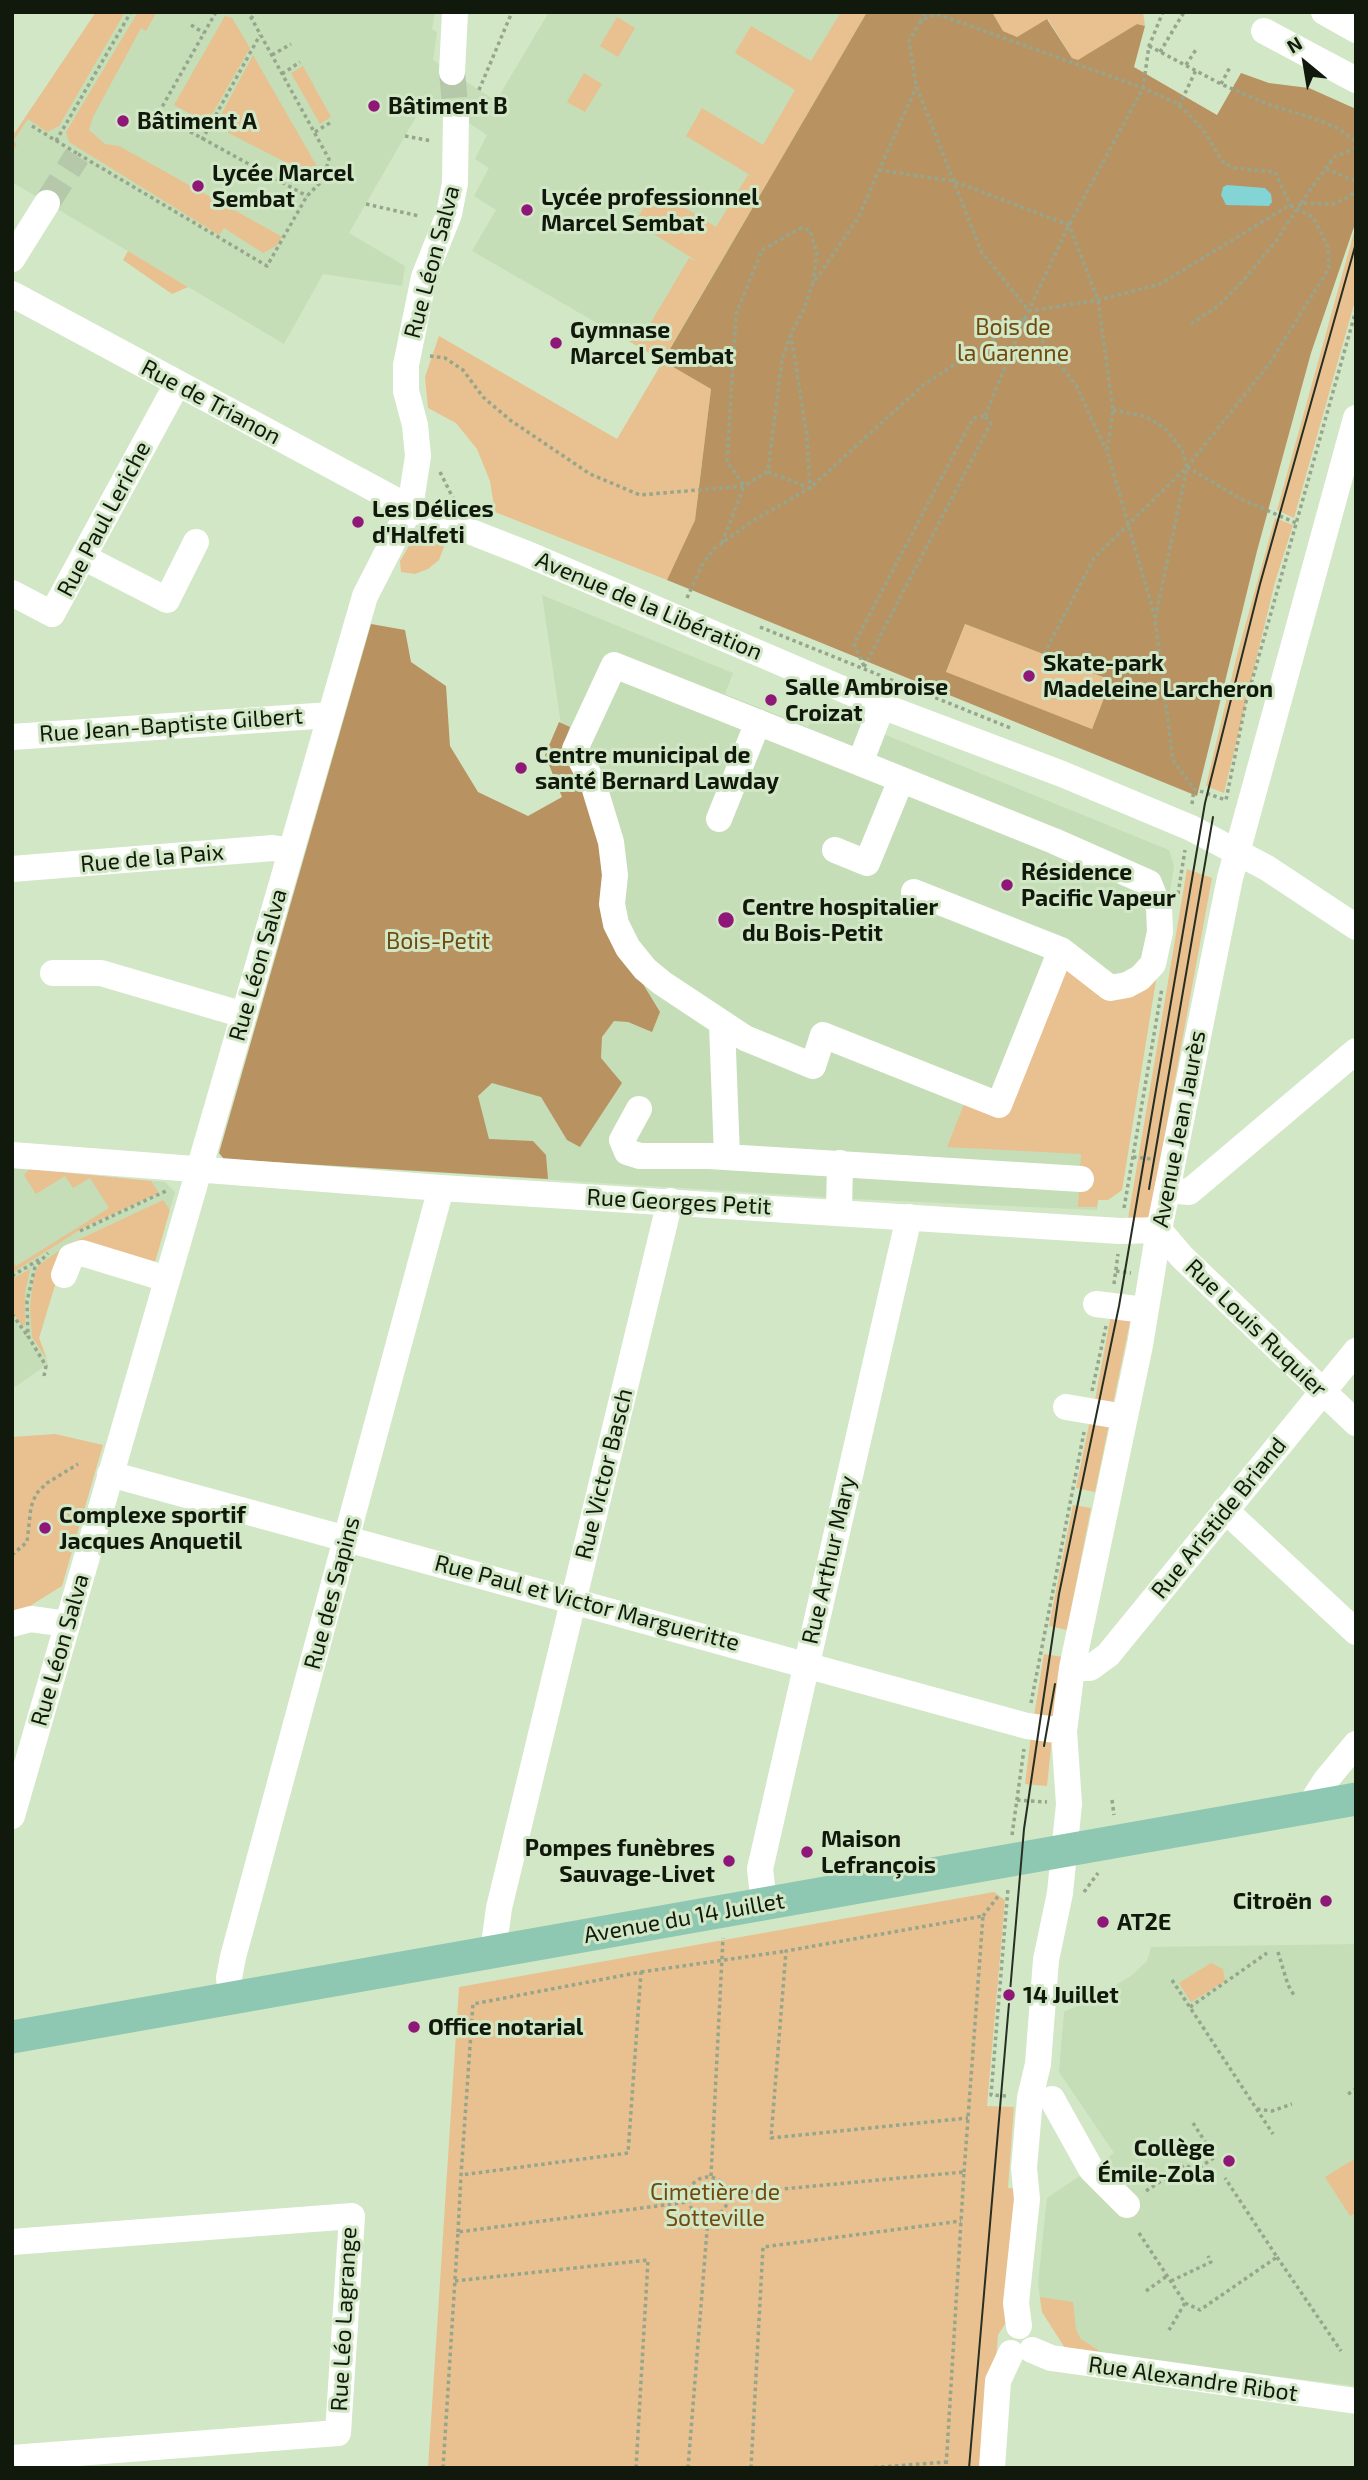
<!DOCTYPE html>
<html>
<head>
<meta charset="utf-8">
<style>
	body { margin:0 }
	#map { position:relative; width:1368px; height:2480px; overflow:hidden; background:#d2e7c6; font-family:"Exo 2",sans-serif }
	canvas { display:block }
	.frame { position:absolute; inset:0; border:14px solid #11180c; pointer-events:none }
	.north { position:absolute; left:1270px; top:28px; width:70px; height:70px; -webkit-text-stroke:5px #d2e7c6; paint-order:stroke; rotate:330deg; font-size:19px; font-weight:700; line-height:28px; text-align:center; color:#11180c }
	.north::after { content:''; display:block; margin:auto; width:24px; height:32px; background:#11180c; clip-path:polygon(50% 0,100% 100%,50% 72%,0 100%) }
</style>
</head>
<body>
<div id="map">
<canvas width="1368" height="2480"></canvas>
<div class="frame"></div>
<div class="north">N</div>
</div>
<script>
const c = document.querySelector('canvas').getContext('2d');
c.lineJoin = 'round';
function paint(path, color) { c.fillStyle = color; c.fill(path, 'evenodd'); }
const poly = rows => new Path2D(rows.map(r => 'M' + r).join(''));
function trace(path, color, width, dash) { c.strokeStyle = color; c.lineWidth = width; c.lineCap = dash ? 'butt' : 'round'; c.setLineDash(dash || []); c.stroke(path); }
function write(font, color, halo, rows, align = 'center') {
  c.font = font + ' "Exo 2",sans-serif'; c.lineWidth = 6; c.setLineDash([]); c.textBaseline = 'middle'; c.strokeStyle = halo; c.fillStyle = color; for (const [text, x, y, turn = 0] of rows) {
    c.save(); c.translate(x, y); c.rotate((+turn || 0) * Math.PI / 180); c.textAlign = isNaN(turn) ? turn : align; if (halo) c.strokeText(text, 0, 0); c.fillText(text, 0, 0); c.restore();
  }
}
const built = poly([
	[96,12,435,12,432,29,437,32,433,60,496,101,549,12,867,12,663,361,472,251,496,210,474,196,489,168,475,159,487,135,428,96,349,233,405,266,402,286,323,274,284,344,12,182,12,137],
	[542,595,733,673,725,694,808,727,817,707,1169,850,1174,866,1122,1190,1108,1200,1098,1200,1097,1210,854,1199,224,1159,219,1153,517,837,577,806,566,759],
	[12,1168,165,1182,175,1192,170,1210,162,1201,67,1245,39,1338,48,1364,12,1389],
	[1356,1944,1356,2386,1067,2351,1042,2312,1038,2283,1047,2198,1114,2153,1059,2072,1064,2012,1097,1997,1132,1975,1147,1961,1151,1947]
]);
const green = poly([
	[96,12,125,12,59,126,47,132,28,119,13,141,17,144,12,152,12,137],
	[138,12,156,13,146,31,141,28,93,117,89,130,105,144,119,146,279,235,282,237,276,246,263,253,224,228,219,235,69,142,66,132],
	[841,12,867,12,663,360,711,389,695,520,667,580,495,512,490,481,477,449,456,423,428,408,425,377,439,336,617,439,663,361,620,336,626,326,643,336,689,258,698,262,635,222,655,189,716,227,748,175,753,177,686,136,702,108,763,145,795,90,735,53,751,26,811,61],
	[992,12,1143,12,1145,26,1137,24,1078,61,1072,58,1048,19,1017,37,1003,31],
	[225,16,232,18,250,48,207,123,174,105],
	[617,17,635,28,618,57,600,46],
	[253,55,319,170,320,180,215,126],
	[303,66,331,117,320,124,291,73],
	[584,73,602,84,585,112,567,102],
	[1356,225,1356,297,1294,518,1277,510],
	[128,251,188,287,172,294,123,260],
	[1275,518,1293,525,1275,582,1224,793,1206,786,1237,655],
	[430,537,439,537,445,544,439,560,428,569,415,574,401,572,400,561,409,546],
	[965,624,1111,680,1092,729,946,673],
	[1187,869,1212,878,1150,1216,1127,1225],
	[1060,962,1101,991,1157,974,1122,1190,1108,1200,1098,1200,1097,1207,1078,1207,1081,1154,947,1147,967,1097,1000,1109],
	[29,1169,151,1181,159,1193,86,1226,12,1273,12,1261,16,1266,109,1208,90,1178,73,1188,65,1176,36,1194,24,1175],
	[163,1200,170,1210,153,1269,67,1245,39,1338,47,1359,32,1337,30,1307,34,1275,39,1265,67,1245],
	[30,1269,25,1293,25,1325,22,1326,12,1311,12,1279],
	[1111,1315,1131,1317,1113,1404,1095,1400],
	[1090,1420,1109,1424,1095,1492,1076,1488],
	[55,1434,103,1445,62,1586,12,1617,12,1437],
	[1073,1505,1091,1508,1067,1630,1049,1626],
	[1044,1654,1063,1657,1055,1718,1034,1716],
	[1031,1735,1052,1737,1047,1786,1025,1784],
	[994,1892,1005,1900,987,2106,1014,2107,1008,2188,1018,2189,1005,2324,998,2335,987,2468,428,2468,459,1987],
	[1211,1963,1223,1969,1225,1981,1191,2002,1179,1983],
	[1356,2158,1356,2213,1350,2216,1325,2177],
	[1040,2297,1073,2302,1076,2330,1081,2339,1098,2350,1097,2355,1067,2351,1042,2312]
]);
const forest = poly([
	[867,12,992,12,1003,31,1017,37,1047,19,1072,58,1078,60,1137,24,1145,26,1134,67,1217,115,1241,73,1269,83,1309,88,1356,109,1356,221,1311,353,1257,551,1197,796,667,580,695,520,711,389,663,361],
	[965,624,1111,680,1092,729,946,672],
	[371,624,405,630,411,662,446,686,450,746,478,792,528,816,562,797,545,755,559,722,570,727,566,738,607,840,615,938,660,1012,652,1032,628,1022,614,1021,602,1037,601,1058,622,1083,580,1147,567,1140,541,1097,492,1083,478,1096,489,1139,533,1141,546,1155,548,1179,224,1159,219,1153]
]);
const water = poly([
	[1227,185,1265,188,1271,194,1272,202,1269,206,1226,205,1221,195,1223,187]
]);
const minorTunnel = poly([
	[452,72,456,114],
	[47,203,77,156]
]);
const path = poly([
	[216,12,158,114,307,196],
	[251,19,255,12],
	[920,22,926,12],
	[191,25,204,33],
	[1149,46,1221,84,1270,105,1313,118,1337,128,1356,141],
	[1160,52,1184,12],
	[272,55,291,44],
	[1186,65,1197,48],
	[282,74,300,62],
	[1221,84,1230,67],
	[479,90,512,12],
	[1179,106,1196,70],
	[146,112,158,114],
	[32,126,78,154],
	[315,132,333,121],
	[405,136,432,141],
	[202,140,260,35],
	[56,141,131,12],
	[78,154,267,266,307,196,323,180,329,159,248,12],
	[1326,169,1356,181],
	[879,170,953,181,1069,225,1098,300,1113,410,1107,451,1155,617],
	[1301,203,1334,157,1356,148],
	[366,204,419,216],
	[1025,318,1077,387,1106,450],
	[1191,324,1218,306,1243,281,1276,241,1301,203,1333,204,1351,196,1356,189],
	[430,356,445,358,463,370,483,397,510,420,590,474,640,495,744,486,768,471,782,359,790,336],
	[1113,410,1144,416,1164,427,1182,450,1187,467,1155,619,1173,760,1194,789,1226,800,1246,702,1356,310],
	[985,416,1025,318,1069,225,1143,88,1149,46,1163,12],
	[1187,467,1241,499,1296,523],
	[440,472,454,500],
	[768,472,810,488,922,386,1023,319],
	[722,543,744,486,727,461,736,314,762,250,801,228,810,230,817,253,813,282],
	[687,598,702,565,715,548,754,520,810,488,807,438,791,334,804,309,812,285,858,218,916,87],
	[760,627,1013,729],
	[1044,654,1094,558,1187,467,1270,363,1329,268,1328,247,1313,217,1290,205,1160,284,1098,300,1029,311,981,251,916,85,909,41,919,24,929,16,940,15,1143,88,1174,102,1189,114,1205,133,1223,162,1233,168,1275,172,1290,205],
	[864,666,854,644,973,418,985,416],
	[864,667,991,423,985,417],
	[1192,804,1194,789],
	[1178,894,1185,850],
	[1133,1157,1152,1159],
	[1124,1208,1162,988],
	[80,1231,168,1190],
	[1116,1271,1131,1273],
	[12,1276,40,1259],
	[1114,1284,1118,1254],
	[12,1314,27,1335],
	[44,1376,46,1366,28,1336,27,1301,35,1267,48,1253],
	[1092,1391,1106,1326],
	[12,1555,27,1542,31,1507,36,1494,47,1483,78,1464],
	[1031,1703,1084,1432],
	[1017,1800,1047,1802],
	[1112,1800,1114,1815],
	[1012,1835,1024,1749],
	[1084,1892,1098,1873],
	[983,1916,999,1895],
	[1278,1952,1288,1985,1295,1997],
	[641,1972,786,1951],
	[1172,1980,1273,2134],
	[1190,2007,1267,1953],
	[1348,2094,1356,2089],
	[1006,2096,991,2095,1008,1888],
	[1257,2109,1272,2111,1292,2104],
	[964,2172,983,1916,786,1951,771,2138,968,2118],
	[711,2176,723,1938],
	'688 2197a20 20 0 1 1 40 0a20 20 0 1 1-40 0Z',
	[1146,2191,1185,2165,1196,2170,1215,2157,1193,2123],
	[729,2194,964,2172,946,2468],
	[458,2232,461,2175,473,2004,641,1972,628,2153,461,2175],
	[1139,2233,1185,2303,1169,2330],
	[1277,2257,1341,2351],
	[455,2281,648,2260,636,2468],
	[1171,2281,1211,2262,1208,2256],
	[1146,2291,1167,2276],
	[1185,2303,1200,2310,1277,2257,1225,2178],
	[443,2468,458,2232,688,2202],
	[688,2468,708,2218],
	[751,2468,763,2247,961,2221],
	[867,2468,947,2462]
]);
const minor = poly([
	[1324,12,1356,30],
	[1264,31,1356,80],
	[452,72,455,12],
	[12,259,47,203],
	[12,294,410,508,525,553,882,706,1062,774,1191,828,1267,868,1356,927],
	[83,557,167,600,196,542],
	[12,593,52,614,177,384],
	[882,706,860,763,614,665,575,749,593,783,611,842,615,875,612,904,616,924,628,948,645,969,662,983,745,1038,813,1066,823,1035,999,1105,1061,950],
	[12,737,330,715],
	[860,763,1054,841,1149,883,1159,908,1160,932,1153,964,1140,978,1127,985,1110,988,1061,950,914,892],
	[719,819,758,722],
	[835,850,867,863,901,780],
	[12,869,273,848,291,851],
	[53,973,101,973,244,1015],
	[722,1024,727,1157],
	[639,1109,622,1140,627,1152,640,1156,709,1156,1081,1179],
	[12,1155,441,1188,1120,1231,1159,1230,1182,1257,1356,1423],
	[1167,1190,1189,1192,1356,1051],
	[839,1212,840,1163],
	[64,1275,71,1257,82,1253,167,1279],
	[1096,1304,1145,1310],
	[1066,1407,1125,1417],
	[110,1474,1027,1726,1064,1731],
	[1225,1510,1356,1632],
	[12,1624,31,1619,67,1624],
	[1072,1668,1090,1668,1108,1655,1356,1351],
	[1308,1808,1326,1780,1356,1744],
	[12,1816,365,596,410,508,418,456,415,425,406,391,406,365,424,277,449,214,455,183,456,114],
	[764,1904,760,1869,909,1217],
	[493,1952,499,1908,670,1201],
	[232,1998,229,1978,233,1957,441,1188],
	[1052,2099,1091,2169,1127,2205],
	[12,2242,352,2216,338,2433,12,2458],
	[1019,2326,1016,2303,1027,2199,1024,2168,1030,2098,1038,2064,1046,1960,1060,1893,1069,1804,1064,1731,1072,1668,1140,1345,1159,1230,1230,878,1356,418],
	[1032,2350,1051,2358,1356,2401],
	[992,2468,998,2381,1011,2353]
]);
const major = poly([
	[12,2037,1356,1799]
]);
const tram = poly([
	[1149,1189,1213,817],
	[1044,1746,1055,1684],
	[969,2468,1024,1829,1059,1594,1119,1306,1205,803,1260,584,1356,243]
]);
const markers = [
	[374,106,7,"#8f1777"],
	[123,121,7,"#8f1777"],
	[198,186,7,"#8f1777"],
	[527,210,7,"#8f1777"],
	[556,343,7,"#8f1777"],
	[358,522,7,"#8f1777"],
	[1029,676,7,"#8f1777"],
	[771,700,7,"#8f1777"],
	[521,768,7,"#8f1777"],
	[1007,885,7,"#8f1777"],
	[726,920,9,"#8f1777"],
	[45,1528,7,"#8f1777"],
	[807,1852,7,"#8f1777"],
	[729,1861,7,"#8f1777"],
	[1326,1901,7,"#8f1777"],
	[1103,1922,7,"#8f1777"],
	[1009,1995,7,"#8f1777"],
	[414,2027,7,"#8f1777"],
	[1229,2161,7,"#8f1777"]
];
const poiNames = [
	["Bâtiment B",388,106],
	["Bâtiment A",137,121],
	["Lycée Marcel",212,173],
	["Sembat",212,199],
	["Lycée professionnel",541,197],
	["Marcel Sembat",541,223],
	["Gymnase",570,330],
	["Marcel Sembat",570,356],
	["Les Délices",372,509],
	["d'Halfeti",372,535],
	["Skate-park",1043,663],
	["Madeleine Larcheron",1043,689],
	["Salle Ambroise",785,687],
	["Croizat",785,713],
	["Centre municipal de",535,755],
	["santé Bernard Lawday",535,781],
	["Résidence",1021,872],
	["Pacific Vapeur",1021,898],
	["Centre hospitalier",742,907],
	["du Bois-Petit",742,933],
	["Complexe sportif",59,1515],
	["Jacques Anquetil",59,1541],
	["Maison",821,1839],
	["Lefrançois",821,1865],
	["Pompes funèbres",715,1848,"right"],
	["Sauvage-Livet",715,1874,"right"],
	["Citroën",1312,1901,"right"],
	["AT2E",1117,1922],
	["14 Juillet",1023,1995],
	["Office notarial",428,2027],
	["Collège",1215,2148,"right"],
	["Émile-Zola",1215,2174,"right"]
];
const streetNames = [
	["Rue Léon Salva",432,262,-75],
	["Rue de Trianon",211,402,28],
	["Rue Paul Leriche",104,519,-62],
	["Avenue de la Libération",649,606,23],
	["Rue Jean-Baptiste Gilbert",171,725,-4],
	["Rue de la Paix",152,858,-5],
	["Rue Léon Salva",258,965,-74],
	["Avenue Jean Jaurès",1179,1129,-79],
	["Rue Georges Petit",679,1202,3],
	["Rue Louis Ruquier",1256,1328,44],
	["Rue Victor Basch",604,1474,-76],
	["Rue Aristide Briand",1219,1518,-51],
	["Rue Arthur Mary",829,1560,-77],
	["Rue des Sapins",332,1593,-75],
	["Rue Paul et Victor Margueritte",587,1603,15],
	["Rue Léon Salva",60,1650,-74],
	["Avenue du 14 Juillet",684,1918,-10],
	["Rue Léo Lagrange",344,2319,-87],
	["Rue Alexandre Ribot",1193,2379,8]
];
const parkNames = [
	["Bois de",1013,327],
	["la Garenne",1013,353],
	["Bois-Petit",438,941],
	["Cimetière de",715,2192],
	["Sotteville",715,2218]
];
paint(built, '#c5deb7');
paint(green, '#e9c08f');
paint(forest, '#b99261');
paint(water, '#82d4d5');
trace(minorTunnel, '#b5c8aa', 26, [26, 13]);
trace(path, '#96a68c', 3.5, [3.5, 3.5]);
trace(minor, '#fff', 26);
trace(major, '#8fc8b2', 33);
trace(tram, '#262f21', 2);
for (const [x, y, r, color] of markers) { const dot = new Path2D(); dot.arc(x, y, r, 0, 2 * Math.PI); c.fillStyle = color; c.fill(dot); trace(dot, '#d2e7c6', 2.5); }
write('bold 23px', '#11180c', '#d2e7c6', poiNames, 'left');
write('23px', '#11180c', '#d2e7c6', streetNames);
write('23px', '#724a0e', '#d2e7c6', parkNames);
</script>
</body>
</html>
